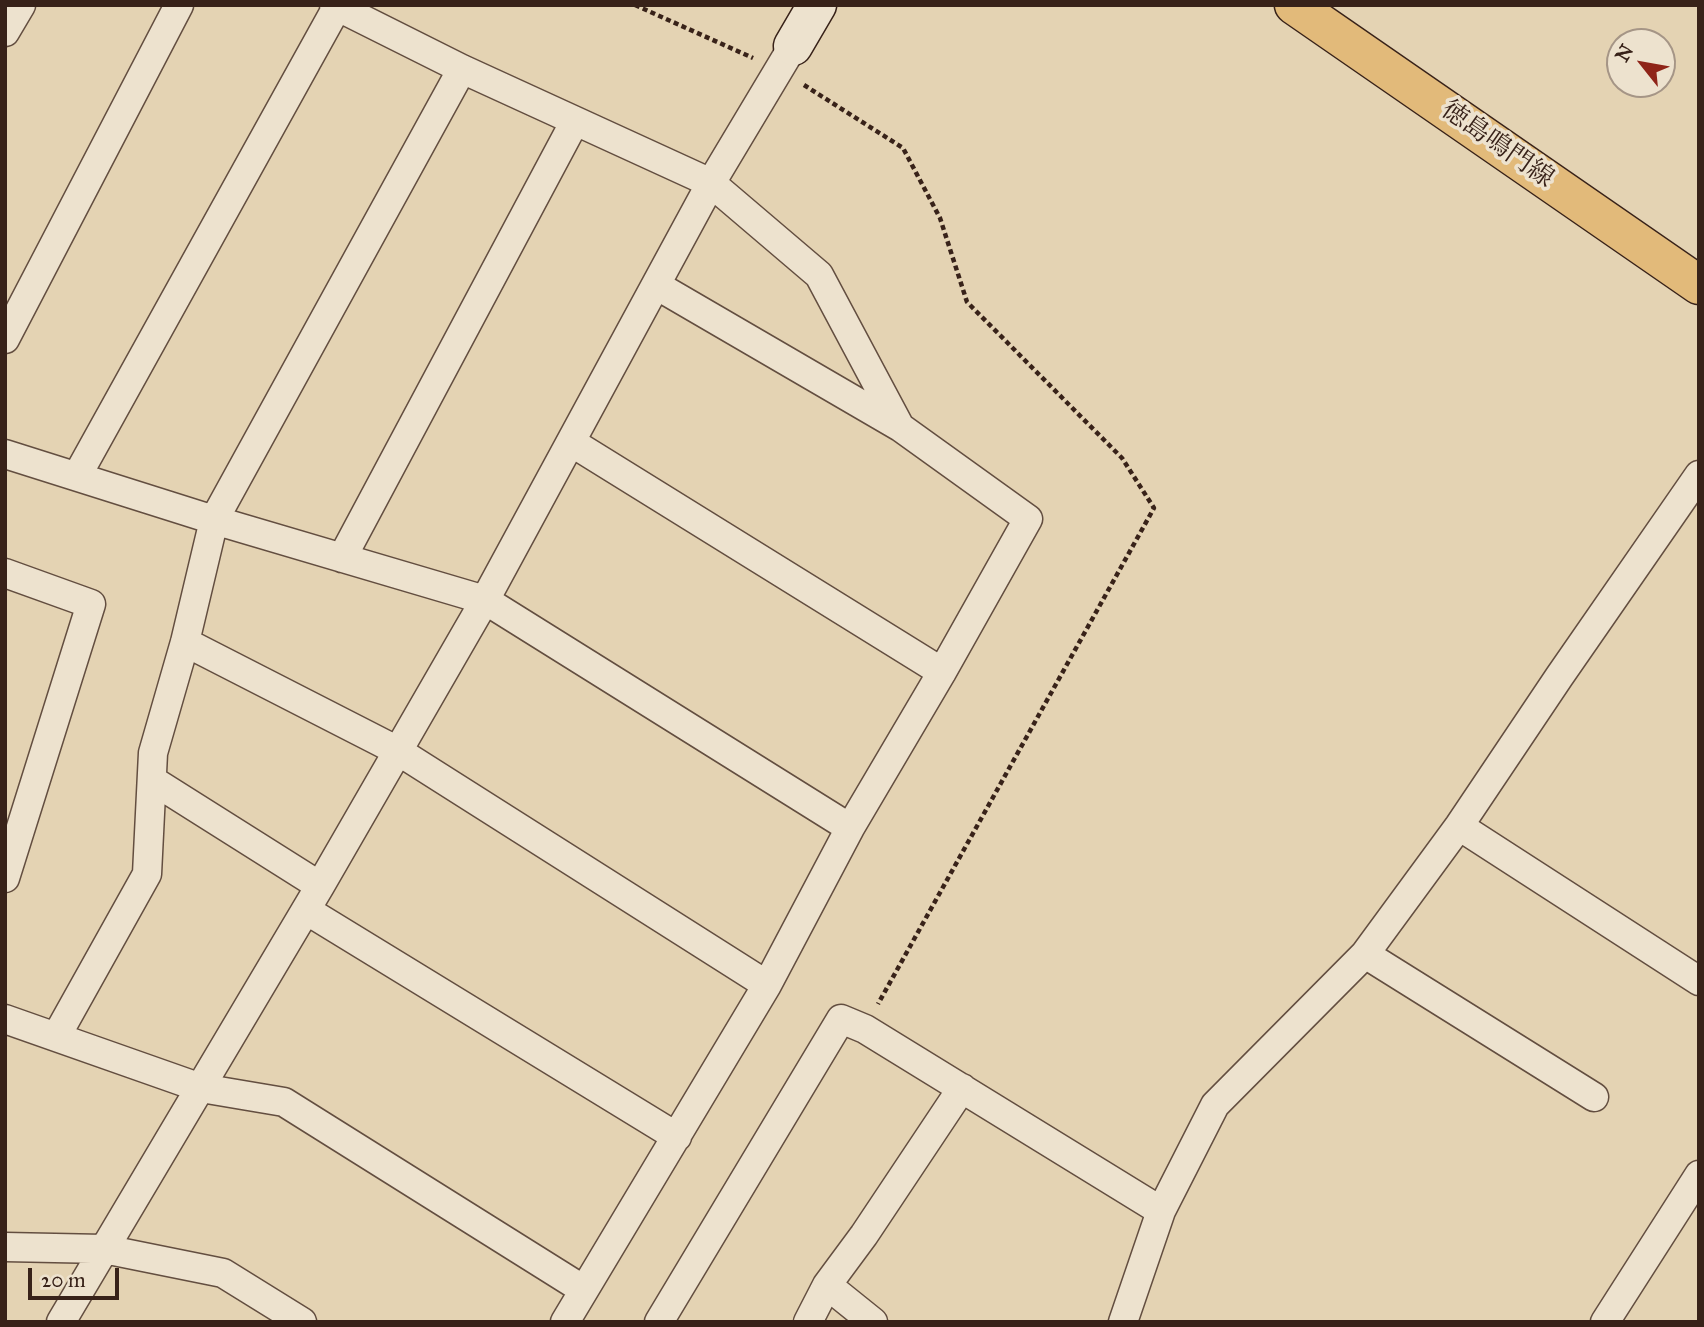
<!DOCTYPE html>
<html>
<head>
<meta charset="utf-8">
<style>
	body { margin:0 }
	#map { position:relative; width:1704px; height:1327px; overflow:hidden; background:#e4d3b3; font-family:"IM FELL Great Primer",serif }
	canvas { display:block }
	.frame { position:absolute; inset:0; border:7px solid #382219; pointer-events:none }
	.north { position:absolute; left:1606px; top:28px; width:70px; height:70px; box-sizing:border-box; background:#ede2ce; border:2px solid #a59586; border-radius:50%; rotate:301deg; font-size:19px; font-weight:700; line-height:28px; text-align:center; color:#382219 }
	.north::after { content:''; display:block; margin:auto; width:24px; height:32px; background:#8f2418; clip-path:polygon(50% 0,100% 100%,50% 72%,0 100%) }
	.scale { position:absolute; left:28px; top:1268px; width:91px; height:32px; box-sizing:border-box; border:4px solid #382219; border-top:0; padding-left:9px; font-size:21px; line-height:24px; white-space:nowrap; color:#382219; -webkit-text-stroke:5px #ede2ce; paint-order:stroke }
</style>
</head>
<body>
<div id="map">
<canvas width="1704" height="1327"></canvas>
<div class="frame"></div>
<div class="north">N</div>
<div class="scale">20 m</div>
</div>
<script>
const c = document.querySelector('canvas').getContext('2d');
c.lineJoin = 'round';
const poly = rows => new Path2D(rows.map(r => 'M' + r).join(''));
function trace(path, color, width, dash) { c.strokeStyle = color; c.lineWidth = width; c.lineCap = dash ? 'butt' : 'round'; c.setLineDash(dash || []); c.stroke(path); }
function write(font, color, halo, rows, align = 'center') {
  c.font = font + ' "IM FELL Great Primer","Noto Serif JP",serif'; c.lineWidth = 7; c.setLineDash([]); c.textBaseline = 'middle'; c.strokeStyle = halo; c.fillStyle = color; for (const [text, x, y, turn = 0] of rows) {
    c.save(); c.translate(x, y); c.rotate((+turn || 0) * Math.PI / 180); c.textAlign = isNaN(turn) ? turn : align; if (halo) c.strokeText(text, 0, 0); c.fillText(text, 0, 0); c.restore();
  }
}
const path = poly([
	[635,5,753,58],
	[804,85,903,148,940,218,967,302,1122,458,1154,508,878,1004]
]);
const street = poly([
	[334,5,462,69,711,183,819,275,900,427,1028,519,942,672,850,828,767,985,565,1322],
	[5,32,21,5],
	[656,285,900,427],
	[5,339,179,5],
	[571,442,942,672],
	[5,454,214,520,485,600,850,828],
	[77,476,337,7],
	[342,558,575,121],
	[5,573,91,604,5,878],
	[185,642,398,751,767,985],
	[152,780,320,886],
	[1459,826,1699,981],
	[306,910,677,1137],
	[1365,954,1594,1097],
	[5,1019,201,1088,284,1102,584,1290],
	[56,1037,147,874,153,753,185,642,214,520,462,69],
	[5,1247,104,1249,223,1273,302,1322],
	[827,1285,873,1322],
	[61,1322,320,886,485,600,711,183,793,46],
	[659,1322,841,1019,865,1029,1161,1211],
	[808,1322,827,1285,864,1235,962,1088],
	[1123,1322,1161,1211,1215,1105,1365,954,1459,826,1559,677,1699,475],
	[1605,1322,1699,1175]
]);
const secondary = poly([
	[793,46,817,5]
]);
const primary = poly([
	[1294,5,1699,285]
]);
const streetNames = [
	["徳島鳴門線",1497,145,35]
];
trace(street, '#634e40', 31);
trace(secondary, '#382219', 41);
trace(primary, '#382219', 41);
trace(path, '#382219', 4.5, [5, 3.5]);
trace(street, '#ede2ce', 28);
trace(secondary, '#ede2ce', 38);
trace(primary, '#e2ba7a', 38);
write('26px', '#382219', '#ede2ce', streetNames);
</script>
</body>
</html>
